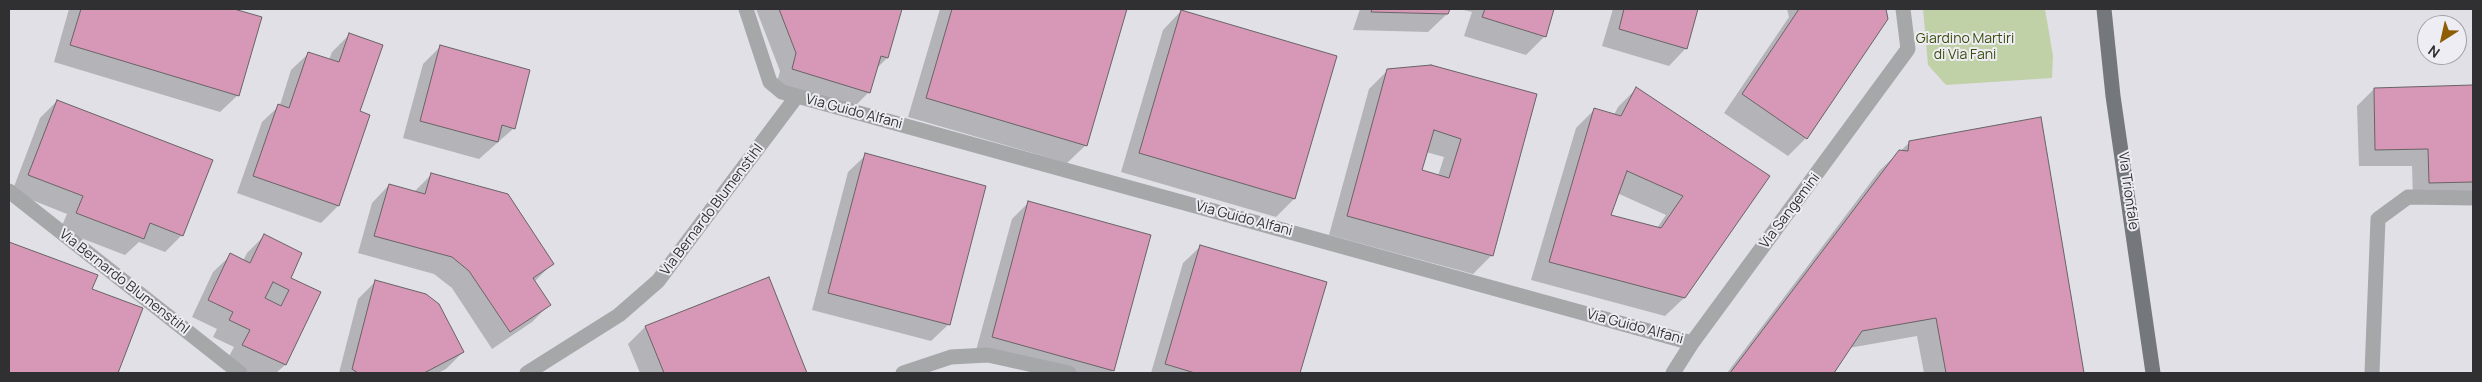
<!DOCTYPE html>
<html>
<head>
<meta charset="utf-8">
<style>
	body { margin:0 }
	#map { position:relative; width:2482px; height:382px; overflow:hidden; background:#e0e0e6; font-family:Manrope,sans-serif }
	canvas { display:block }
	.frame { position:absolute; inset:0; border:10px solid #303032; pointer-events:none }
	.north { position:absolute; left:2417px; top:15px; width:50px; height:50px; box-sizing:border-box; background:#ededf3; border:1px solid #a1a1a6; border-radius:50%; rotate:215deg; font-size:14px; font-weight:700; line-height:20px; text-align:center; color:#303032 }
	.north::after { content:''; display:block; margin:auto; width:18px; height:22px; background:#8d5e06; clip-path:polygon(50% 0,100% 100%,50% 72%,0 100%) }
</style>
</head>
<body>
<div id="map">
<canvas width="2482" height="382"></canvas>
<div class="frame"></div>
<div class="north">N</div>
</div>
<script>
const c = document.querySelector('canvas').getContext('2d');
c.lineJoin = 'round';
function paint(path, color) { c.fillStyle = color; c.fill(path, 'evenodd'); }
const poly = rows => new Path2D(rows.map(r => 'M' + r).join(''));
function trace(path, color, width, dash) { c.strokeStyle = color; c.lineWidth = width; c.lineCap = dash ? 'butt' : 'round'; c.setLineDash(dash || []); c.stroke(path); }
function write(font, color, halo, rows, align = 'center') {
  c.font = font + ' Manrope,sans-serif'; c.lineWidth = 4; c.setLineDash([]); c.textBaseline = 'middle'; c.strokeStyle = halo; c.fillStyle = color; for (const [text, x, y, turn = 0] of rows) {
    c.save(); c.translate(x, y); c.rotate((+turn || 0) * Math.PI / 180); c.textAlign = isNaN(turn) ? turn : align; if (halo) c.strokeText(text, 0, 0); c.fillText(text, 0, 0); c.restore();
  }
}
const green = poly([
	[1923,9,2045,9,2053,56,2052,78,1946,85,1928,65]
]);
const shadow = poly([
	[69,9,231,9,238,95,220,112,54,62],
	[756,9,901,9,887,58,876,69,869,92,852,109,776,86,780,71],
	[940,9,1126,9,1086,145,1067,163,908,117],
	[1360,9,1448,9,1447,14,1428,32,1353,30],
	[1460,9,1553,9,1545,36,1526,55,1464,36,1472,12],
	[1613,9,1697,9,1686,48,1669,66,1602,46],
	[1787,9,1885,9,1887,19,1806,138,1788,156,1724,113,1789,17],
	[1181,11,1294,199,1276,217,1121,172,1163,30],
	[349,35,358,111,369,116,338,206,321,223,237,193,262,122,280,105,291,70,309,53,329,60,332,52],
	[440,47,514,128,479,159,403,138,423,64],
	[1388,70,1535,95,1492,255,1473,274,1329,235,1369,89],
	[1426,152,1444,157,1438,176,1421,171],
	[2473,87,2473,198,2413,200,2412,166,2359,166,2357,106,2374,89],
	[1637,88,1768,177,1684,298,1665,316,1531,280,1576,128,1594,110,1614,115,1618,107],
	[1617,193,1666,215,1657,228,1609,216],
	[57,101,182,235,165,252,139,242,125,255,60,230,67,214,12,192,40,118],
	[2040,119,2082,373,1924,373,1917,336,1849,348,1832,373,1727,373,1880,170,1910,142],
	[866,155,949,324,931,341,812,310,848,172],
	[431,175,552,264,534,282,549,305,532,322,492,349,452,288,434,274,358,253,372,203,389,185,414,192],
	[1029,202,1113,370,1110,373,1045,373,975,354,1012,219],
	[264,236,289,278,320,293,285,365,276,373,250,373,226,362,234,347,213,337,217,329,192,317,213,272,231,255,243,261,247,253],
	[9,243,96,276,91,290,141,308,117,373,9,373],
	[1201,246,1325,283,1299,373,1151,373,1183,263],
	[768,278,806,373,640,373,628,344,645,327],
	[375,282,463,352,446,369,438,373,339,373,358,299]
]);
const building = poly([
	[81,9,234,9,262,17,239,96,70,45,81,9],
	[779,9,902,9,888,58,881,56,870,93,792,69,796,53,779,9],
	[952,9,1127,9,1087,146,926,98,952,9],
	[1372,9,1450,9,1448,14,1371,12,1372,9],
	[1485,9,1554,9,1546,37,1482,17,1485,9],
	[1624,9,1698,9,1687,49,1619,29,1624,9],
	[1799,9,1886,9,1888,19,1807,139,1742,94,1799,9],
	[1181,10,1337,56,1295,199,1139,153,1181,10],
	[349,33,383,45,360,111,370,115,339,206,253,176,278,104,289,108,308,52,339,62,349,33],
	[440,45,530,70,515,129,502,125,498,142,420,121,440,45],
	[1431,65,1537,94,1493,256,1347,216,1387,69,1431,65],
	[1434,130,1461,139,1449,178,1422,170,1434,130],
	[2473,85,2473,182,2429,183,2428,149,2375,150,2374,88,2473,85],
	[1636,87,1770,176,1685,298,1549,262,1594,108,1621,116,1636,87],
	[1627,171,1683,196,1661,228,1611,215,1627,171],
	[57,100,213,160,183,236,150,223,144,239,76,213,83,196,28,175,57,100],
	[2041,117,2084,373,1946,373,1936,318,1862,331,1834,373,1730,373,1899,150,1908,151,1909,141,2041,117],
	[865,153,986,186,950,325,828,293,865,153],
	[431,173,508,194,554,264,533,278,551,305,510,332,469,271,452,257,374,236,389,184,425,194,431,173],
	[1028,201,1151,235,1114,371,992,337,1028,201],
	[264,234,302,253,291,278,321,292,286,365,242,345,250,330,229,320,233,312,208,300,230,253,250,263,264,234],
	[273,282,289,290,281,306,265,298,273,282],
	[9,242,98,275,92,289,143,308,118,373,9,373,9,242],
	[1200,245,1327,282,1300,373,1195,373,1165,364,1200,245],
	[769,277,807,373,664,373,645,326,769,277],
	[375,280,426,294,439,304,464,352,424,373,358,373,352,369,375,280]
]);
const minor = poly([
	[797,96,1692,343],
	[9,191,240,373],
	[527,373,619,315,658,281,797,96,782,92,770,82,746,9],
	[903,373,951,357,988,355,1069,373],
	[1673,373,1692,343,1908,49,1903,9],
	[2372,373,2378,219,2408,197,2473,198]
]);
const major = poly([
	[2104,9,2113,96,2153,373]
]);
const parkNames = [
	["Giardino Martiri",1965,39],
	["di Via Fani",1965,55]
];
const streetNames = [
	["Via Guido Alfani",854,112,15],
	["Via Trionfale",2128,191,82],
	["Via Bernardo Blumenstihl",712,210,-53],
	["Via Sangemini",1790,211,-53],
	["Via Guido Alfani",1244,219,15],
	["Via Bernardo Blumenstihl",124,282,38],
	["Via Guido Alfani",1635,327,15]
];
paint(green, '#c0d1a7');
paint(shadow, '#0003');
paint(building, '#d698b6');
trace(building, '#686365', 1);
trace(minor, '#a5a7a9', 15);
trace(major, '#74777b', 15);
write('14px', '#3a4d0b', '#ededf3', parkNames);
write('14px', '#303032', '#ededf3', streetNames);
</script>
</body>
</html>
